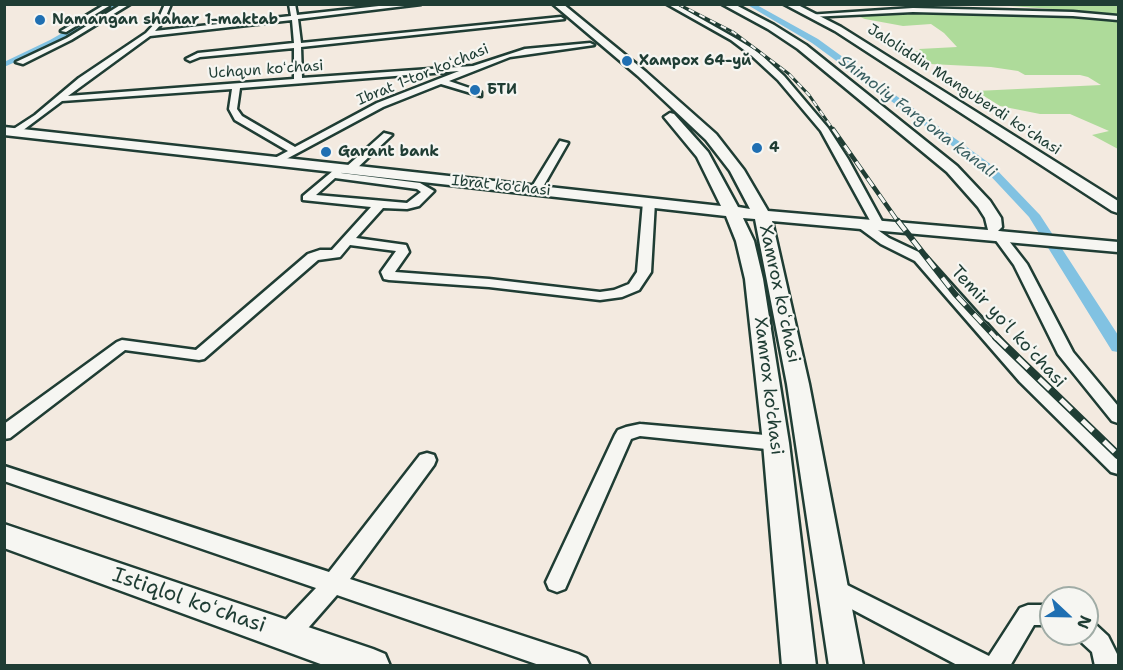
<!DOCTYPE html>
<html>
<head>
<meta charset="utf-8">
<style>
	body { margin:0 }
	#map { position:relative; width:1123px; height:670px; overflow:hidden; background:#f3eae0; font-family:"Shantell Sans",sans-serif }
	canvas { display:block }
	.frame { position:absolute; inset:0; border:6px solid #1f3d34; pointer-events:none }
	.north { position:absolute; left:1039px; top:586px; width:60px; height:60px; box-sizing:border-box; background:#f6f6f2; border:2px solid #a0aca6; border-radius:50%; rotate:112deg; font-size:16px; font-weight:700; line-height:24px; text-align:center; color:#1f3d34 }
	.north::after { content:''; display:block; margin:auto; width:21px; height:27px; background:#1f6fb2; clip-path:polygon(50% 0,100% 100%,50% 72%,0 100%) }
</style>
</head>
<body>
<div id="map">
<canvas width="1123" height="670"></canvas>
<div class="frame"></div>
<div class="north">N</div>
</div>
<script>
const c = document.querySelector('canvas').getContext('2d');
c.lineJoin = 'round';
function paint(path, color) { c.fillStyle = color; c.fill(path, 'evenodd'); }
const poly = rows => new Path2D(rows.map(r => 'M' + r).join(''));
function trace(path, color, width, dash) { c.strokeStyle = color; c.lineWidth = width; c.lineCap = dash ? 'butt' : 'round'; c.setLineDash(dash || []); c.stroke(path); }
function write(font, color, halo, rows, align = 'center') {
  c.font = font + ' "Shantell Sans",sans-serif'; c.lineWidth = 4.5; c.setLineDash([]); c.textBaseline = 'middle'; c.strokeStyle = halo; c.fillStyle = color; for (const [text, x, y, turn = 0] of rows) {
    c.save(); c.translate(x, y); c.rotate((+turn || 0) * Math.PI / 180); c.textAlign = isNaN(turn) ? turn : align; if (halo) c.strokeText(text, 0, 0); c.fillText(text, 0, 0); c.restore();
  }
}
const green = poly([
	[996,5,1118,5,1118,149,1092,135,1109,131,1070,114,1040,114,1000,106,976,91,1101,85,1088,77,1080,75,1025,75,1018,71,991,67,930,64,925,60,915,60,903,53,921,51,919,49,957,47,944,33,931,24,903,26,865,19,850,13,922,11,1066,16,1053,9]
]);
const canal = poly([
	[113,4,122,4,56,44,4,67,4,62,50,40,113,4],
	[746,4,755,4,818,39,993,166,1040,215,1118,335,1118,352,1112,351,1029,217,985,170,812,43,746,4]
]);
const street = poly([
	[122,4,130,4,71,40,23,64,16,62,67,38,122,4],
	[165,4,171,4,164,21,155,31,291,16,289,4,295,4,297,15,397,4,421,4,298,19,301,43,561,17,564,19,301,47,302,78,473,66,525,49,590,43,594,45,510,57,449,81,481,92,481,96,441,84,383,107,277,164,272,161,273,159,288,151,235,120,229,109,232,89,62,101,18,134,12,134,12,130,35,115,79,78,146,33,158,20,165,4],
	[292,20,294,43,198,53,186,59,190,61,200,57,294,48,294,79,68,96,150,36,292,20],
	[459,71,377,103,295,147,242,116,237,109,240,88,459,71],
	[667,4,675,4,735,38,758,52,784,76,828,128,848,159,884,225,882,228,875,228,889,238,925,255,1032,374,1118,456,1118,474,1111,472,1020,382,915,261,881,244,858,227,856,224,862,220,873,226,821,131,778,80,752,56,731,40,667,4],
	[104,5,109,6,66,32,61,31,104,5],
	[913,8,1073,12,1118,16,1118,20,1073,16,913,12,810,17,807,15,913,8],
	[384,133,392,135,354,171,346,171,346,167,384,133],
	[560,141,568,143,540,192,532,192,530,190,560,141],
	[340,165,345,168,341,173,420,183,434,191,419,206,407,209,383,208,356,238,406,245,409,252,395,272,489,279,600,292,614,290,629,284,637,272,643,202,649,199,655,202,651,272,639,290,622,297,600,300,489,287,389,280,384,279,381,272,396,251,350,245,340,257,318,260,204,359,199,360,125,350,10,438,4,439,4,424,117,342,122,340,196,350,308,254,320,250,332,250,371,207,303,200,303,196,340,165],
	[335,178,417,189,421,192,407,203,316,195,335,178],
	[998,231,1002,232,1027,264,1073,352,1118,406,1118,423,1112,421,1058,354,1014,265,992,235,998,231],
	[640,424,776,436,782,438,785,443,782,448,776,450,640,436,631,439,565,589,557,592,549,589,546,582,615,435,618,430,626,427,640,424],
	[427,453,434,455,436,460,434,465,350,579,578,654,586,658,590,666,542,666,337,595,295,643,287,646,279,643,275,635,279,627,316,588,4,481,4,466,329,572,420,455,427,453],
	[833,578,989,656,1020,608,1028,605,1051,605,1051,625,1034,625,1010,666,959,666,825,595,822,588,825,581,833,578],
	[1087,621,1095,624,1108,636,1118,656,1118,666,1095,666,1092,652,1079,640,1076,634,1087,634,1087,621]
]);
const secondary = poly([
	[553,4,563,4,646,72,716,134,744,170,768,211,988,230,985,218,978,207,947,172,798,49,768,29,722,4,734,4,774,25,806,45,957,166,990,201,1001,218,1002,227,998,231,1118,242,1118,252,772,221,809,384,863,666,829,666,787,384,755,219,743,218,754,241,763,279,789,443,816,666,782,666,763,443,745,279,736,241,726,216,4,135,4,127,721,206,697,157,664,117,670,113,674,114,708,152,738,207,750,209,730,171,706,140,638,76,553,4],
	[784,4,796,4,841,27,1118,201,1118,213,1112,211,835,31,784,4],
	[4,524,373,649,385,654,390,666,326,666,4,548,4,524]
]);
const railFar3 = poly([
	[678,4,733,32,789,74,809,95,834,131]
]);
const railFar2 = poly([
	[833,129,899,223]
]);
const railFar1 = poly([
	[898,221,955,294,997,339]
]);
const rail = poly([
	[996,337,1118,455]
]);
const markers = [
	[40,20,6,"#1f6fb2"],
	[627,61,6,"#1f6fb2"],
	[475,90,6,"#1f6fb2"],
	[757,148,6,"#1f6fb2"],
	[326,152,6,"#1f6fb2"]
];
const farPoinames = [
	["Namangan shahar 1-maktab",52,20],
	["Хамрох 64-уй",639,61],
	["БТИ",487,90],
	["4",769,148],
	["Garant bank",338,152]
];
const farStreetnames = [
	["Uchqun koʻchasi",266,70,-4],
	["Ibrat 1-tor koʻchasi",423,75,-22],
	["Jaloliddin Manguberdi koʻchasi",964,90,33],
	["Ibrat ko'chasi",501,186,6]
];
const farWaternames = [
	["Shimoliy Fargʻona kanali",917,117,37]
];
const streetNames = [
	["Xamrox koʻchasi",779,294,78],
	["Temir yoʻl koʻchasi",1008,327,47],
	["Xamrox ko'chasi",768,386,83]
];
const nearStreetnames = [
	["Istiqlol koʻchasi",189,601,19]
];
paint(green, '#aedb9a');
paint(canal, '#81c2e2');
trace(street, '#1f3d34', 5);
trace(secondary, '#1f3d34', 5);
paint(street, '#f6f6f2');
paint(secondary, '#f6f6f2');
trace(railFar3, '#1f3d34', 3);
trace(railFar2, '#1f3d34', 4.5);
trace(railFar1, '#1f3d34', 6);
trace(rail, '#1f3d34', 8);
trace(railFar3, '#f6f6f2', 2, [6]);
trace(railFar2, '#f6f6f2', 3, [10]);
trace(railFar1, '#f6f6f2', 4, [12]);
trace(rail, '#f6f6f2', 5, [15]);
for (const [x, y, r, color] of markers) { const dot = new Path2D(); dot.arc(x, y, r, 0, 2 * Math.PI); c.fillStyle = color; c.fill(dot); trace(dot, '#f6f6f2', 2); }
write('bold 15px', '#1f3d34', '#f6f6f2', farPoinames, 'left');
write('15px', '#1f3d34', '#f6f6f2', farStreetnames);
write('italic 16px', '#385e60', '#f6f6f2', farWaternames);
write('18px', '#1f3d34', '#f6f6f2', streetNames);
write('21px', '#1f3d34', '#f6f6f2', nearStreetnames);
</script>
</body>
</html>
